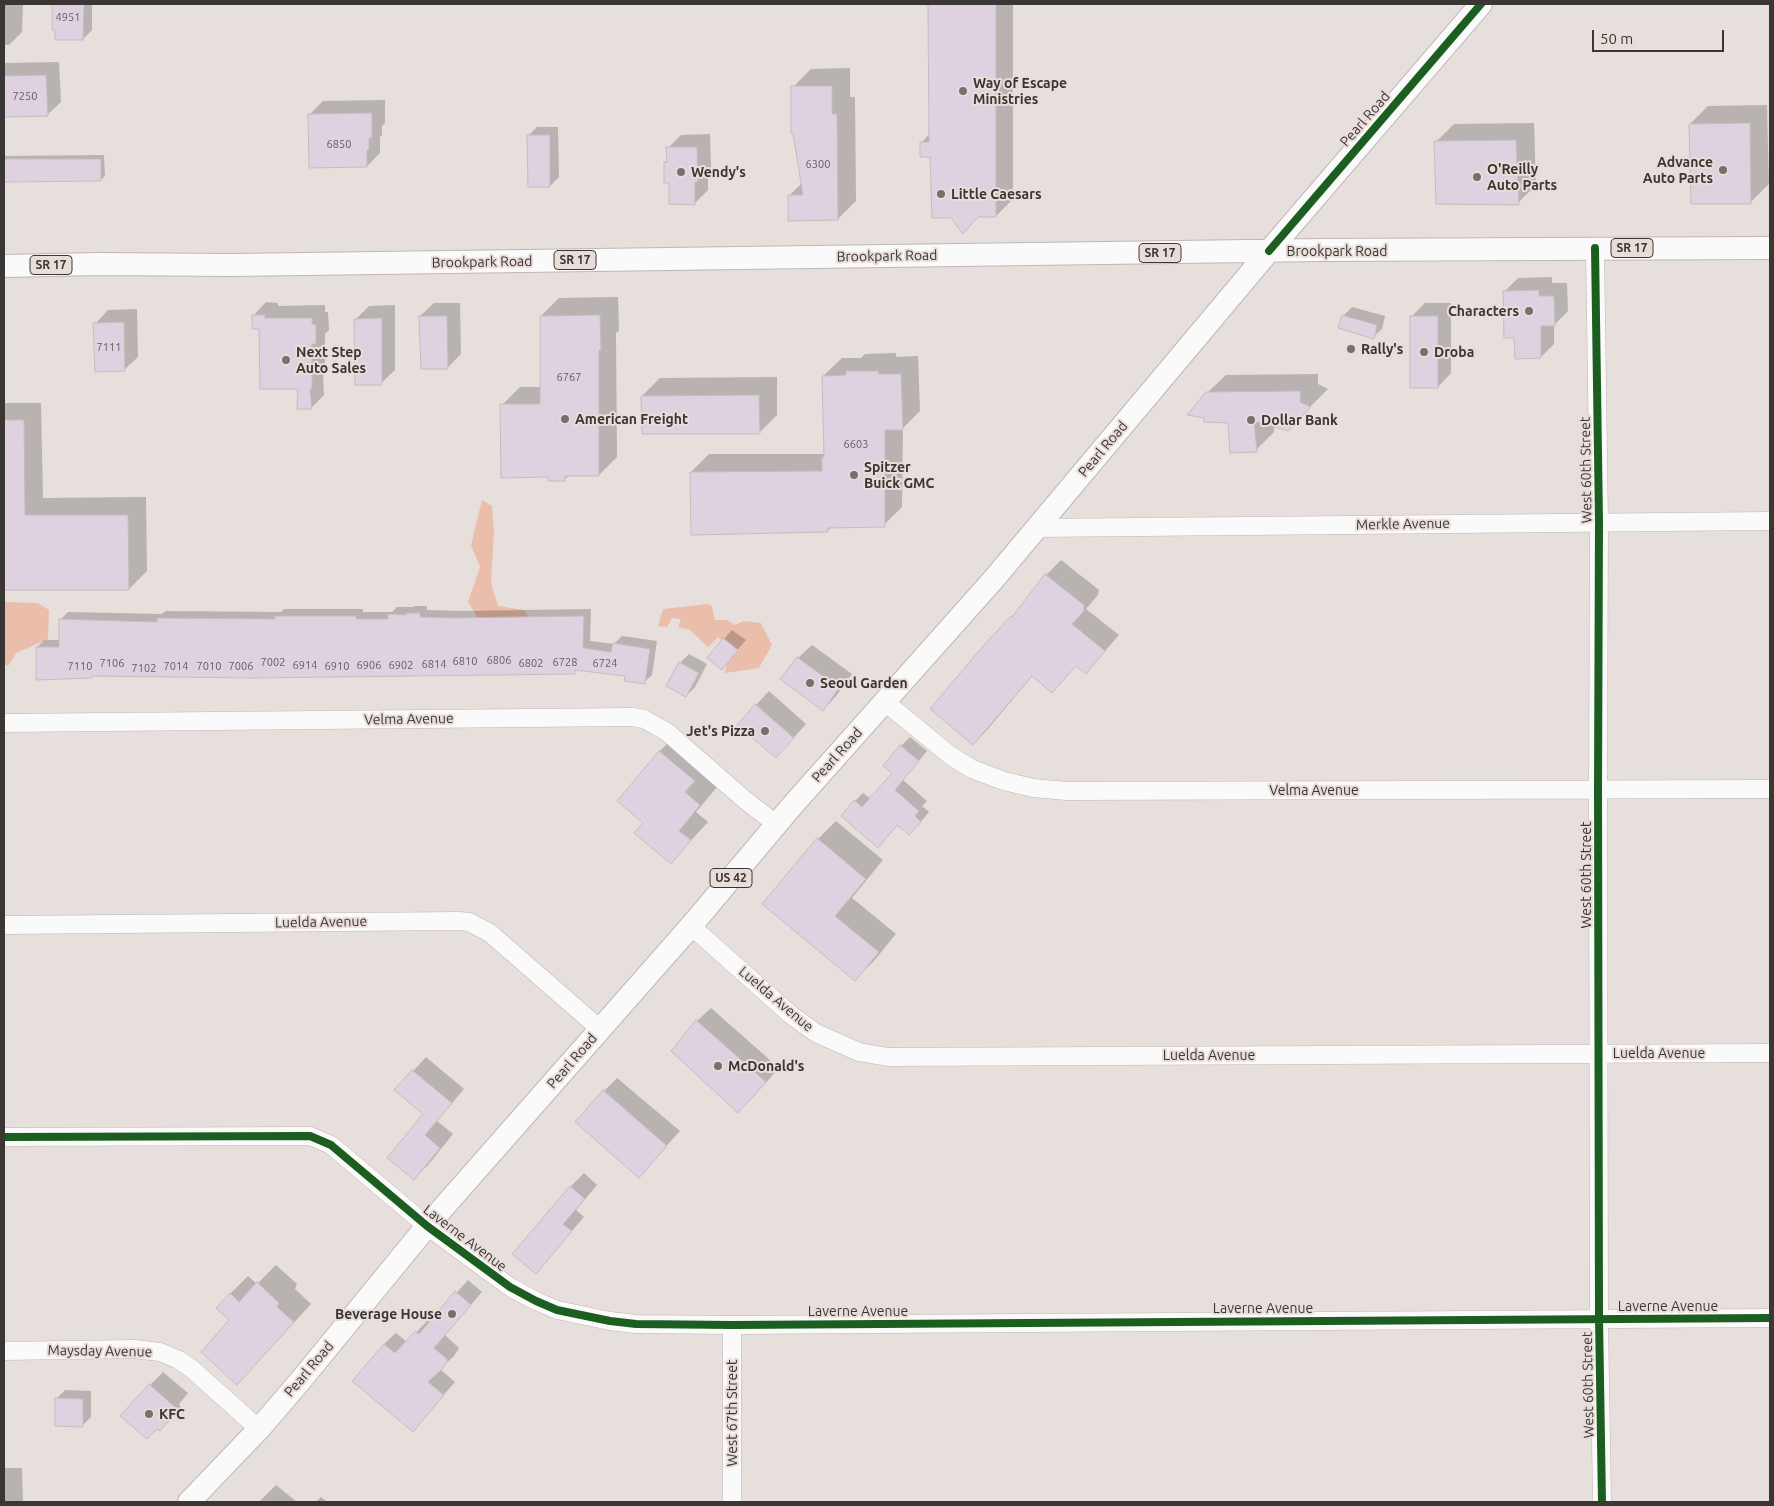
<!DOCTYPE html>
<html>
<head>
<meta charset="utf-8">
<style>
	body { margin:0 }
	#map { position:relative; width:1774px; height:1506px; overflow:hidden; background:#e6dfdc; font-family:Ubuntu,sans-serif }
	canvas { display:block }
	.frame { position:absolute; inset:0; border:5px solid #3a3634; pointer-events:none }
	.scale { position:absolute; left:1592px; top:30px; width:132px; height:22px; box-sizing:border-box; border:2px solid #3a3634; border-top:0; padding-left:6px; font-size:15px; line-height:18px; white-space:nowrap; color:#3a3634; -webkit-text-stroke:4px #e9ddd9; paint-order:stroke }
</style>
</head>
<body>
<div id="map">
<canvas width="1774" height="1506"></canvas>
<div class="frame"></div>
<div class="scale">50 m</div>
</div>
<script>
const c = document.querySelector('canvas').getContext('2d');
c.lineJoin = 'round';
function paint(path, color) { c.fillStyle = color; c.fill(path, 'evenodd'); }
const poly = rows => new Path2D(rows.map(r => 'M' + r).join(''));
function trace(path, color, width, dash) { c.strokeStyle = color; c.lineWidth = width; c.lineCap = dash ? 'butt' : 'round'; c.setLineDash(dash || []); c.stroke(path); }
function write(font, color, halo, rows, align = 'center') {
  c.font = font + ' Ubuntu,sans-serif'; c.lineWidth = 4; c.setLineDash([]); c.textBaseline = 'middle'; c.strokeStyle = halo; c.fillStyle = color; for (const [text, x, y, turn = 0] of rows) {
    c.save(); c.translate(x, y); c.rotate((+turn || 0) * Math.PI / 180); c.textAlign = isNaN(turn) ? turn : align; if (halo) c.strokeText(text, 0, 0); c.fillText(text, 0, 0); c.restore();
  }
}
const green = poly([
	[482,500,492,506,494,532,491,583,498,606,524,610,534,624,486,631,468,602,480,567,471,545],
	[5,602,38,603,49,610,48,639,16,653,8,666,4,664],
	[707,604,712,606,715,620,727,620,735,625,743,621,761,623,772,645,759,668,725,673,727,661,725,644,718,637,708,647,690,630,678,627,681,619,672,618,667,627,658,626,663,609]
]);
const shadow = poly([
	[4,4,23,4,22,32,9,45,4,45],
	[53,4,92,4,92,30,83,39,53,29],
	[929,4,1013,4,1013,199,996,216,979,216,964,232,932,156,921,143,930,133],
	[59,62,61,102,47,115,4,116,4,63],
	[850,68,850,97,855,97,856,201,838,219,789,196,803,182,793,87,811,69],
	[385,100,385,123,382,126,382,135,380,137,380,153,367,166,309,115,323,101],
	[1767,105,1769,184,1751,202,1690,124,1708,106],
	[1534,123,1536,185,1518,203,1436,142,1454,124],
	[537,127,558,127,559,177,550,186,528,136],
	[710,134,711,167,708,169,708,190,695,203,670,182,665,162,668,160,668,148,681,135],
	[104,155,105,176,101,180,4,181,4,156],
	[1552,277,1552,283,1567,283,1568,311,1554,325,1554,344,1541,357,1516,337,1505,291,1518,278],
	[618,297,619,331,616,333,617,457,599,475,569,475,564,480,549,475,502,405,520,387,541,387,541,316,559,298],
	[266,302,278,303,278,306,325,305,325,312,328,312,329,330,325,334,325,374,323,376,324,395,311,408,253,316],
	[434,303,460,303,461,354,447,368,420,316],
	[1425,303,1451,303,1451,373,1438,387,1411,317],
	[395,305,395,370,381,383,356,319,369,306],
	[1352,307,1385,316,1382,329,1373,337,1343,316],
	[137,309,138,357,124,370,95,324,108,310],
	[896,353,896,357,918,356,920,411,903,428,902,507,884,525,832,527,827,531,691,472,709,454,825,454,823,376,842,358,861,358,865,354],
	[1318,374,1318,384,1328,389,1288,429,1274,425,1274,432,1256,450,1229,422,1207,393,1226,375],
	[777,377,777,415,759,433,642,396,660,378],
	[4,403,41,403,43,498,146,497,147,571,129,589,4,589],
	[1061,560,1099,590,1098,595,1086,609,1119,635,1086,673,1077,665,1052,691,1033,675,988,729,973,744,984,647,1020,608,1046,575],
	[415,606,427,606,427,610,460,611,591,609,590,641,614,644,622,636,657,641,652,675,644,682,626,675,578,669,574,672,93,675,91,677,37,647,44,640,60,640,60,620,68,612,162,614,166,611,281,612,284,609,363,609,363,612,392,612,397,607,413,607],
	[732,630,746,640,722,668,724,639],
	[812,645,852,674,836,696,823,710,798,658],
	[689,654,707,664,695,687,686,696,680,663],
	[769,691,806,724,789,743,756,705],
	[677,734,718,786,696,812,708,822,671,862,644,823,659,752],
	[910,737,927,751,903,780,927,801,922,806,929,812,918,825,898,824,887,837,855,801,863,793,871,799,894,773,901,746],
	[836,821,883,860,852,898,896,934,873,962,855,979,764,904,818,839],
	[711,1008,779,1068,752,1098,673,1051,697,1021],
	[426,1057,464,1089,437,1121,453,1134,428,1165,414,1178,425,1114,396,1090],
	[617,1078,680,1131,639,1176,604,1091],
	[584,1173,597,1185,576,1210,584,1217,536,1272,570,1187],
	[276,1265,297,1284,295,1289,311,1304,255,1365,231,1320,230,1294,248,1276,257,1284],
	[468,1280,482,1292,445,1335,459,1348,454,1356,440,1369,455,1382,413,1430,384,1344,396,1333,407,1342,428,1320,430,1322],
	[163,1372,188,1393,179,1404,181,1407,160,1429,150,1385],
	[65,1390,91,1391,91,1417,83,1425,56,1399],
	[4,1468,22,1468,23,1502,4,1502],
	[276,1485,297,1502,259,1502],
	[321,1497,327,1502,316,1502]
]);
const building = poly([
	[52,4,84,4,83,40,55,40,55,30,52,30,52,4],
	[928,4,996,4,996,217,978,217,963,234,951,218,932,218,930,157,920,157,920,142,929,142,928,4],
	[46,75,48,116,4,117,4,76,46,75],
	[791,86,832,86,832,114,837,114,838,220,788,221,788,195,803,195,793,134,791,134,791,86],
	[372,113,372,138,369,138,369,150,367,150,367,167,309,168,308,114,372,113],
	[1750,123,1751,204,1691,204,1689,124,1750,123],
	[527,135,550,135,550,187,528,187,527,135],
	[1516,140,1519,205,1436,204,1434,141,1516,140],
	[666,147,697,147,698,182,695,182,695,205,669,204,669,183,664,183,664,162,667,162,666,147],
	[4,159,101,159,101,181,4,182,4,159],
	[1539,290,1539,296,1554,296,1555,326,1541,326,1541,358,1515,359,1514,338,1504,338,1503,291,1539,290],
	[252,315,265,315,265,318,312,318,312,324,316,325,316,344,312,344,312,389,310,389,312,409,297,409,298,389,260,389,259,329,252,329,252,315],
	[600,315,601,350,599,350,599,476,565,476,565,481,548,481,548,477,501,478,500,404,540,404,540,316,600,315],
	[1342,315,1377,325,1374,339,1338,328,1342,315],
	[419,316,447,316,448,369,421,369,419,316],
	[1410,316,1438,316,1438,388,1410,388,1410,316],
	[382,318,382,385,355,385,354,319,382,318],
	[124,322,125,371,95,372,93,323,124,322],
	[846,371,878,371,879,374,901,374,903,430,885,430,885,527,828,528,828,532,691,535,690,472,822,471,822,457,824,457,822,376,846,375,846,371],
	[1301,391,1300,402,1311,407,1288,431,1254,421,1257,452,1230,453,1228,423,1204,422,1204,418,1187,415,1206,392,1301,391],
	[759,395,760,434,642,434,641,396,759,395],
	[4,420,24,420,25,515,128,515,129,590,4,590,4,420],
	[1045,574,1084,605,1084,611,1072,624,1105,651,1086,674,1076,666,1052,693,1032,676,973,745,930,709,983,646,1011,616,1012,617,1045,574],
	[406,613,420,613,420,617,452,618,584,616,583,648,611,652,613,643,650,649,645,684,624,681,625,676,575,670,575,674,252,678,92,676,92,678,36,680,36,647,59,647,59,619,157,622,157,618,275,619,275,616,356,616,356,619,388,619,388,614,406,615,406,613],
	[723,638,738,650,722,670,707,658,723,638],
	[797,657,839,688,823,711,780,679,797,657],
	[679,662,699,673,686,697,666,686,679,662],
	[755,704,794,738,776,758,737,725,755,704],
	[900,745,919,761,895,790,919,811,915,816,921,822,909,835,897,825,878,848,841,816,854,800,862,807,892,773,883,766,900,745],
	[659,751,695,781,685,792,700,805,679,831,691,840,671,864,634,833,643,823,617,801,659,751],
	[817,838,866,879,835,916,879,952,855,981,762,904,817,838],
	[696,1020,766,1082,738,1113,671,1051,696,1020],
	[412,1070,452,1103,425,1135,440,1148,414,1180,387,1158,423,1114,394,1090,412,1070],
	[603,1090,667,1146,639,1178,575,1122,603,1090],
	[570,1186,585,1199,563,1224,572,1231,536,1274,512,1254,570,1186],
	[257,1282,279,1303,277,1307,294,1322,237,1385,201,1352,229,1320,216,1308,230,1293,239,1302,257,1282],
	[455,1291,471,1305,434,1348,448,1360,442,1369,428,1382,444,1395,413,1432,352,1381,384,1344,395,1353,415,1331,419,1334,455,1291],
	[149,1384,175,1407,166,1418,169,1421,160,1431,157,1429,147,1439,120,1416,149,1384],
	[55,1398,83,1399,83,1427,55,1426,55,1398]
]);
const minor = poly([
	[1595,248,1599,522,1598,789,1599,1318,1602,1502],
	[1036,528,1770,521],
	[885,702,951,756,972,769,1004,781,1033,788,1067,791,1770,789],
	[4,723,632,717,644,719,667,732,745,800,776,824],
	[4,925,459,921,469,922,490,933,600,1029],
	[691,926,791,1015,816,1033,859,1052,888,1057,1770,1053],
	[4,1137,310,1136,331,1145,427,1226,510,1287,536,1301,557,1310,610,1321,636,1324,732,1325,1770,1318],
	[4,1351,134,1349,160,1352,179,1360,192,1369,259,1429],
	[732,1502,732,1325]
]);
const major = poly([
	[4,266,99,264,232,265,1322,250,1770,248],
	[189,1502,259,1429,301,1380,427,1226,691,926,791,807,993,580,1269,251,1481,4]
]);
const cycleway = poly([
	[1595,248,1599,522,1598,789,1599,1318,1602,1502],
	[1269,251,1481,4],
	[4,1137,310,1136,331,1145,427,1226,510,1287,536,1301,557,1310,610,1321,636,1324,732,1325,1770,1318]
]);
const markers = [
	[963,91,5,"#76716f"],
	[1723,170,5,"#76716f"],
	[681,172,5,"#76716f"],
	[1477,177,5,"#76716f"],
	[941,194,5,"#76716f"],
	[1529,311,5,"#76716f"],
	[1351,349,5,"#76716f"],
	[1424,352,5,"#76716f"],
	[286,360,5,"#76716f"],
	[565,419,5,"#76716f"],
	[1251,420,5,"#76716f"],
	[854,475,5,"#76716f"],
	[810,683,5,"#76716f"],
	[765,731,5,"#76716f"],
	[718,1066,5,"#76716f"],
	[452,1314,5,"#76716f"],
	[149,1414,5,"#76716f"]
];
const numberNames = [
	["4951",68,17],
	["7250",25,96],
	["6850",339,144],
	["6300",818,164],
	["7111",109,347],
	["6767",569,377],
	["6603",856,444],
	["6806",499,660],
	["6810",465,661],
	["7002",273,662],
	["6728",565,662],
	["7106",112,663],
	["6802",531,663],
	["6724",605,663],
	["6814",434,664],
	["6914",305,665],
	["6906",369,665],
	["6902",401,665],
	["7110",80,666],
	["7014",176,666],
	["7010",209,666],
	["7006",241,666],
	["6910",337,666],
	["7102",144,668]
];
const shields = [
	[1632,248,42],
	[1160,253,42],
	[575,260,42],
	[51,265,42],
	[731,878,42]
];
const shieldNames = [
	["SR 17",1632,248],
	["SR 17",1160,253],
	["SR 17",575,260],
	["SR 17",51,265],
	["US 42",731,878]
];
const poiNames = [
	["Way of Escape",973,83],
	["Ministries",973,99],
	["Advance",1713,162,"right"],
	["Auto Parts",1713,178,"right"],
	["O'Reilly",1487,169],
	["Auto Parts",1487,185],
	["Wendy's",691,172],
	["Little Caesars",951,194],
	["Characters",1519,311,"right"],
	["Rally's",1361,349],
	["Next Step",296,352],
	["Auto Sales",296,368],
	["Droba",1434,352],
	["American Freight",575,419],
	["Dollar Bank",1261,420],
	["Spitzer",864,467],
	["Buick GMC",864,483],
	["Seoul Garden",820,683],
	["Jet's Pizza",755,731,"right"],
	["McDonald's",728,1066],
	["Beverage House",442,1314,"right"],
	["KFC",159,1414]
];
const streetNames = [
	["Pearl Road",1365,119,-49],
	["Brookpark Road",1337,251],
	["Brookpark Road",887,256,-1],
	["Brookpark Road",482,262,-1],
	["Pearl Road",1103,449,-50],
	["West 60th Street",1586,470,-91],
	["Merkle Avenue",1403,524,-1],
	["Velma Avenue",409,719,-1],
	["Pearl Road",837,755,-48],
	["Velma Avenue",1314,790],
	["West 60th Street",1586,875,-90],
	["Luelda Avenue",321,922,-1],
	["Luelda Avenue",776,999,40],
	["Luelda Avenue",1659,1053],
	["Luelda Avenue",1209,1055],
	["Pearl Road",572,1061,-49],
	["Laverne Avenue",465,1238,37],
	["Laverne Avenue",1668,1306],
	["Laverne Avenue",1263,1308],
	["Laverne Avenue",858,1311],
	["Maysday Avenue",100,1351,1],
	["Pearl Road",309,1369,-50],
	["West 60th Street",1588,1385,-91],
	["West 67th Street",732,1413,-90]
];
paint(green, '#ebbeac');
paint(shadow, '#0003');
paint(building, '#ded2e1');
trace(building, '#c2bdbe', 1);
trace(minor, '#bdb8b6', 19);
trace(major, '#bdb8b6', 24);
trace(minor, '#fbfafa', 18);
trace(major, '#fbfafa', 22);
trace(cycleway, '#1b5e20', 8);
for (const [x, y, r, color] of markers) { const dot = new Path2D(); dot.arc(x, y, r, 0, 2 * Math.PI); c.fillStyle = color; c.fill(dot); trace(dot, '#e9ddd9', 2); }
write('11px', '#635d5f', null, numberNames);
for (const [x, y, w] of shields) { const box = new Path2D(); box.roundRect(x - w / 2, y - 9.5, w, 19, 4); c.fillStyle = '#e9ddd9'; c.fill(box); trace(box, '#3a3634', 1); }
write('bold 12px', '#3a3634', null, shieldNames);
write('bold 14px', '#3a3634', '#e9ddd9', poiNames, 'left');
write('14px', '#3a3634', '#e9ddd9', streetNames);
</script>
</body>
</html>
